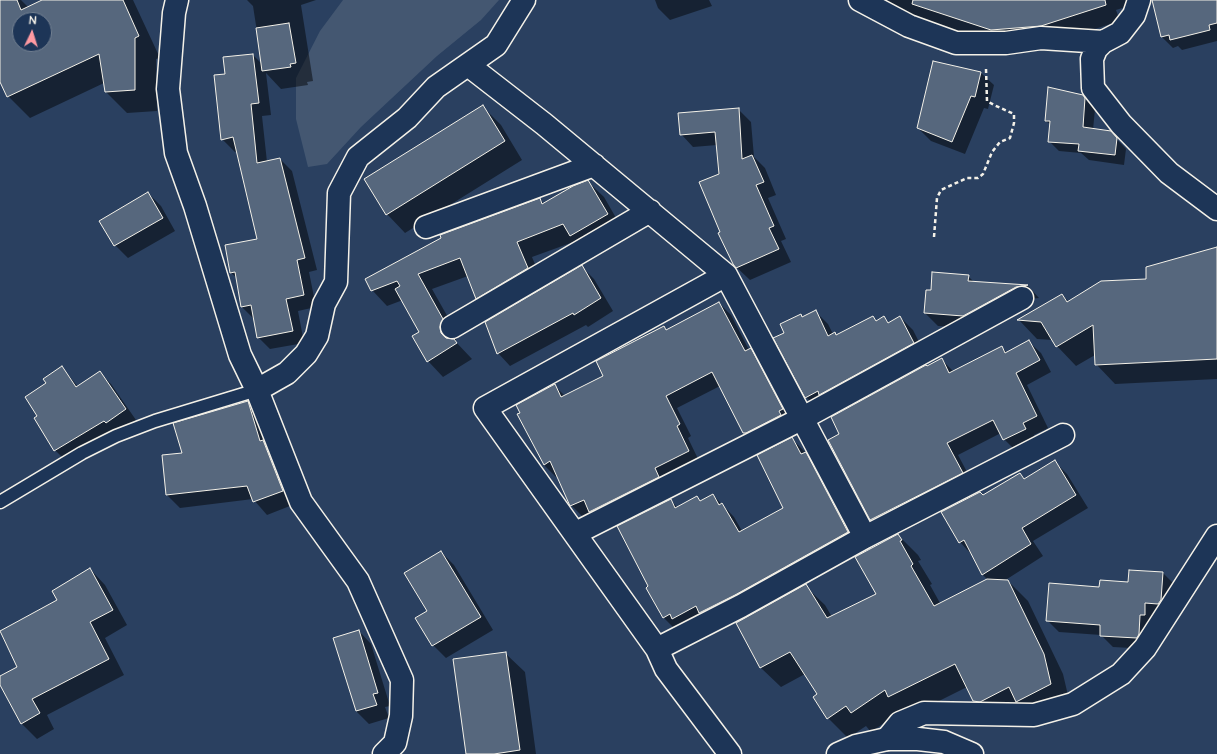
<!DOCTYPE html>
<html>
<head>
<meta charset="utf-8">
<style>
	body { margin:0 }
	#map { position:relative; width:1217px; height:754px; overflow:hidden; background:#2a4060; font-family:"Architects Daughter",sans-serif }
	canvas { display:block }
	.north { position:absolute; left:12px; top:12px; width:40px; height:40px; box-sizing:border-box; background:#1d3557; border:1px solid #738091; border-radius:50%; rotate:4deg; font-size:11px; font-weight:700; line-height:16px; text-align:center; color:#f4f1e8 }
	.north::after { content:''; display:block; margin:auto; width:14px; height:18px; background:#ff9aa2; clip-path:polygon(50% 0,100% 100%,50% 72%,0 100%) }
</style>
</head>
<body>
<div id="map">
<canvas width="1217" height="754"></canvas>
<div class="north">N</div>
</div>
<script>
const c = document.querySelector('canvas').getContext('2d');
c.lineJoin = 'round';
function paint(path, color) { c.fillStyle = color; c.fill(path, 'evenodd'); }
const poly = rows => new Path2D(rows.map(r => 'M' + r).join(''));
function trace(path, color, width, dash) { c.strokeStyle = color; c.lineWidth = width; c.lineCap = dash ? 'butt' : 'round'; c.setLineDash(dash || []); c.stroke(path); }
const green = poly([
	[343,0,499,0,481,20,437,56,361,127,327,164,308,167,296,119,296,78,320,31]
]);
const shadow = poly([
	[0,0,21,0,28,7,44,0,133,0,160,58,156,59,157,111,127,113,106,92,104,83,30,118,8,96,0,79],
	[20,20,44,20,44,44,20,44],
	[247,0,316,0,301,5,313,81,307,82,308,85,281,89,266,73,271,115,262,116,267,162,280,159,292,171,317,270,309,272,316,307,298,311,304,343,270,349,258,337,254,319,242,307,237,278,231,273,226,246,258,240,237,151,235,152,222,139,226,75,253,55,262,64,253,6],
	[655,0,709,0,712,6,670,20,658,8],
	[875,0,1148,0,1116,10,1120,21,1057,41,971,37],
	[1153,0,1217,0,1217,41,1182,50,1178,46,1173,48,1162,37],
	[934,62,981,73,994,85,988,109,984,108,965,154,931,141,918,128],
	[1082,96,1095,109,1093,130,1110,132,1126,149,1124,165,1089,160,1081,153,1059,151,1049,141,1051,125,1046,121],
	[482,106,501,125,522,160,405,233,387,214],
	[738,109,751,122,754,157,765,168,776,195,768,198,786,239,781,241,791,262,750,280,733,264,721,233,717,145,693,147,681,134],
	[588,182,604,197,623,230,586,251,576,241,532,257,543,284,492,314,477,298,468,276,432,289,458,335,455,341,472,359,443,377,428,361,421,332,403,300,387,306,372,290,540,199,544,204],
	[148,193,161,206,175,231,128,258,115,245],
	[1217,248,1217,379,1115,384,1096,364,1095,355,1076,366,1057,346,1053,340,1037,339,1019,320,1062,295,1069,302,1147,280],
	[582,267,594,279,613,311,588,327,586,325,510,366,498,353],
	[968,276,975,283,1028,286,1039,298,1029,299,976,328,938,326,925,313,932,291],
	[719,303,731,315,749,350,762,361,794,421,756,444,744,432,720,386,677,408,691,436,688,438,700,463,583,517,571,505,557,476,556,477,544,465,519,415,554,385,565,396,605,376,664,327,667,330],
	[815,311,828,324,833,334,835,334,837,336,884,317,889,323,900,317,913,330,926,356,819,410,806,397,785,333,801,315,802,317],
	[1029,342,1041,353,1051,372,1027,385,1048,428,1034,435,1037,441,1016,451,1004,439,1001,433,958,455,974,485,883,531,871,520,829,440,841,434,927,367,942,360,954,372,1002,347,1007,353],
	[62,367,78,387,100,373,111,384,136,420,117,433,66,461,55,450,38,416,47,383],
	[247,402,260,415,295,504,267,515,253,499,180,508,167,495],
	[792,439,818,465,860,545,676,630,664,618,647,588,649,587,670,500,678,508,697,497,701,502,713,495,734,517,742,531,785,508],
	[1054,461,1067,474,1088,508,1033,541,1043,556,1004,581,1008,581,1028,601,1063,674,1070,704,994,721,974,701,967,687,909,716,903,710,871,732,866,726,848,738,828,718,819,694,805,674,781,687,761,668,737,623,805,586,825,605,832,617,878,594,898,535,918,555,921,560,918,561,932,584,930,585,940,603,988,580,982,574,972,555,960,542,983,496,1020,474,1025,479],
	[441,552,454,565,493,630,446,658,433,645,428,611],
	[90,569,105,585,127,625,105,638,124,675,47,715,54,729,37,739,21,723,0,683,0,677,18,667,0,632,58,600],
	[1163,573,1175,585,1149,649,1113,647,1101,635,1059,632,1047,620,1100,588,1129,583],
	[359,631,371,644,390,706,385,707,389,718,369,724,356,711],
	[506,654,525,672,536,754,468,754]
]);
const building = poly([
	[0,0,17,0,21,10,42,0,123,0,139,36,135,38,135,90,105,92,99,54,7,97,0,82,0,0],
	[20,20,44,20,44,44,20,44,20,20],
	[913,0,1105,0,1106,5,1041,26,991,30,912,4,913,0],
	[1152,0,1217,0,1217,23,1209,25,1210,30,1170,40,1169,35,1161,37,1152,0],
	[289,23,296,63,290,64,291,67,262,71,256,28,289,23],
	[253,54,259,103,251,104,257,163,280,158,305,258,297,260,304,295,286,299,293,331,257,338,251,305,241,307,235,272,230,273,225,245,257,239,233,137,221,140,214,75,225,74,223,57,253,54],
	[933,61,981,72,975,97,971,96,952,142,917,128,933,61],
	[1048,87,1083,95,1085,98,1083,127,1111,131,1117,138,1115,155,1078,151,1079,144,1048,142,1050,121,1045,121,1048,87],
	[483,105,505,141,386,215,364,179,483,105],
	[739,108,742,159,752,155,764,182,756,185,774,226,769,228,779,249,736,268,733,264,718,233,720,232,699,182,719,174,715,132,680,135,678,113,739,108],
	[588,180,608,214,570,236,563,224,517,242,528,268,476,299,460,258,418,274,443,319,440,327,441,333,446,338,454,339,457,343,427,362,412,336,419,332,395,289,400,286,397,281,371,291,365,279,441,238,440,235,540,198,542,204,573,186,588,180],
	[148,192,163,218,114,246,99,221,148,192],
	[1217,247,1217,359,1095,365,1093,325,1056,347,1041,322,1017,320,1062,294,1067,302,1101,281,1146,279,1146,267,1217,247],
	[582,265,601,298,574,315,573,313,497,354,485,322,582,265],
	[932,272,969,275,968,281,1028,285,1016,287,963,316,924,313,926,290,931,290,932,272],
	[719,302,745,351,751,348,783,409,779,411,781,415,746,433,743,433,712,372,666,396,680,424,677,426,689,451,655,468,659,477,589,512,584,500,570,506,550,461,544,465,517,414,520,413,516,405,555,384,561,397,603,376,596,361,664,326,666,330,719,302],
	[816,310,828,336,835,332,836,335,873,316,876,321,884,316,888,323,900,316,914,343,819,395,818,391,805,398,773,338,784,333,780,324,801,314,802,317,816,310],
	[1029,340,1040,360,1016,373,1037,416,1023,423,1026,429,1003,440,993,420,947,443,963,473,870,520,828,440,839,434,831,417,926,365,927,366,942,358,949,373,1002,346,1005,353,1029,340],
	[62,366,76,387,100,371,126,409,106,423,104,421,54,451,34,418,37,416,25,397,46,383,43,379,62,366],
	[248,401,260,441,263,440,283,491,253,502,247,486,166,495,162,455,182,453,173,423,248,401],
	[792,437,801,454,806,452,848,532,735,595,699,613,696,606,672,619,670,614,663,618,646,588,648,586,617,526,671,499,675,508,697,496,700,501,713,494,719,505,722,503,739,532,783,508,757,455,792,437],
	[1055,460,1076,495,1022,528,1031,544,982,575,964,540,959,543,941,512,980,492,983,495,1020,473,1024,479,1055,460],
	[898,534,902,540,900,541,913,564,911,566,934,606,987,579,1008,580,1044,654,1051,684,1016,702,1009,687,980,702,973,701,955,664,888,697,885,690,851,713,846,706,827,719,813,697,817,694,790,652,760,668,736,623,806,584,827,618,876,594,855,557,898,534],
	[441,551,481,617,432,646,415,618,427,611,404,573,441,551],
	[90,568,113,610,90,622,109,659,32,699,40,713,21,724,0,685,0,676,17,667,0,631,57,600,52,591,90,568],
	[1129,570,1163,572,1161,600,1158,604,1145,603,1145,615,1140,615,1139,634,1137,638,1100,636,1100,625,1046,621,1049,583,1099,587,1100,580,1128,582,1129,570],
	[359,630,378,693,373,694,377,705,356,711,333,638,359,630],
	[506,652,520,750,494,754,466,754,453,659,506,652]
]);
const path = poly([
	[934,237,937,198,941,190,967,178,978,178,983,174,992,152,1000,142,1010,138,1014,123,1014,114,994,105,987,101,986,69]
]);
const service = poly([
	[0,502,82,453,116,436,155,421,257,390]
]);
const minor = poly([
	[177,0,174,13,168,89,176,153,195,206,240,355,257,390,301,502,358,581,402,680,401,716,395,743,384,754],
	[860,0,909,26,956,43,1006,43,1041,38,1103,42],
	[1139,0,1134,15,1120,33,1103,42,1096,49,1092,59,1093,88,1121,124,1169,173,1217,209],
	[468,65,544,124,726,275,865,537],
	[426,227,594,165],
	[726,275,485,408,657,649,666,669,730,754],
	[452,327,650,211],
	[257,390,287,373,306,354,317,336,324,304,336,282,339,193,358,157,407,118,436,87,496,45,524,0],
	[576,533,803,418,1022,298],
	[657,649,741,606,865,537,1063,435],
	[887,739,900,723,924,713,1034,715,1073,704,1121,674,1145,648,1217,536]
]);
const secondary = poly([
	[838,754,856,746,887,739,918,739,944,742,972,754]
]);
paint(green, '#445771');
paint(shadow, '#0007');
paint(building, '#56677d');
trace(building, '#f4f1e8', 1);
trace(service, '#f4f1e8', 15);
trace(minor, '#f4f1e8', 25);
trace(secondary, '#f4f1e8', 25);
trace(path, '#f4f1e8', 2.5, [4, 3]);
trace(service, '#1d3557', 12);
trace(minor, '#1d3557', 22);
trace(secondary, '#1d3557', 22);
</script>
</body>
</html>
